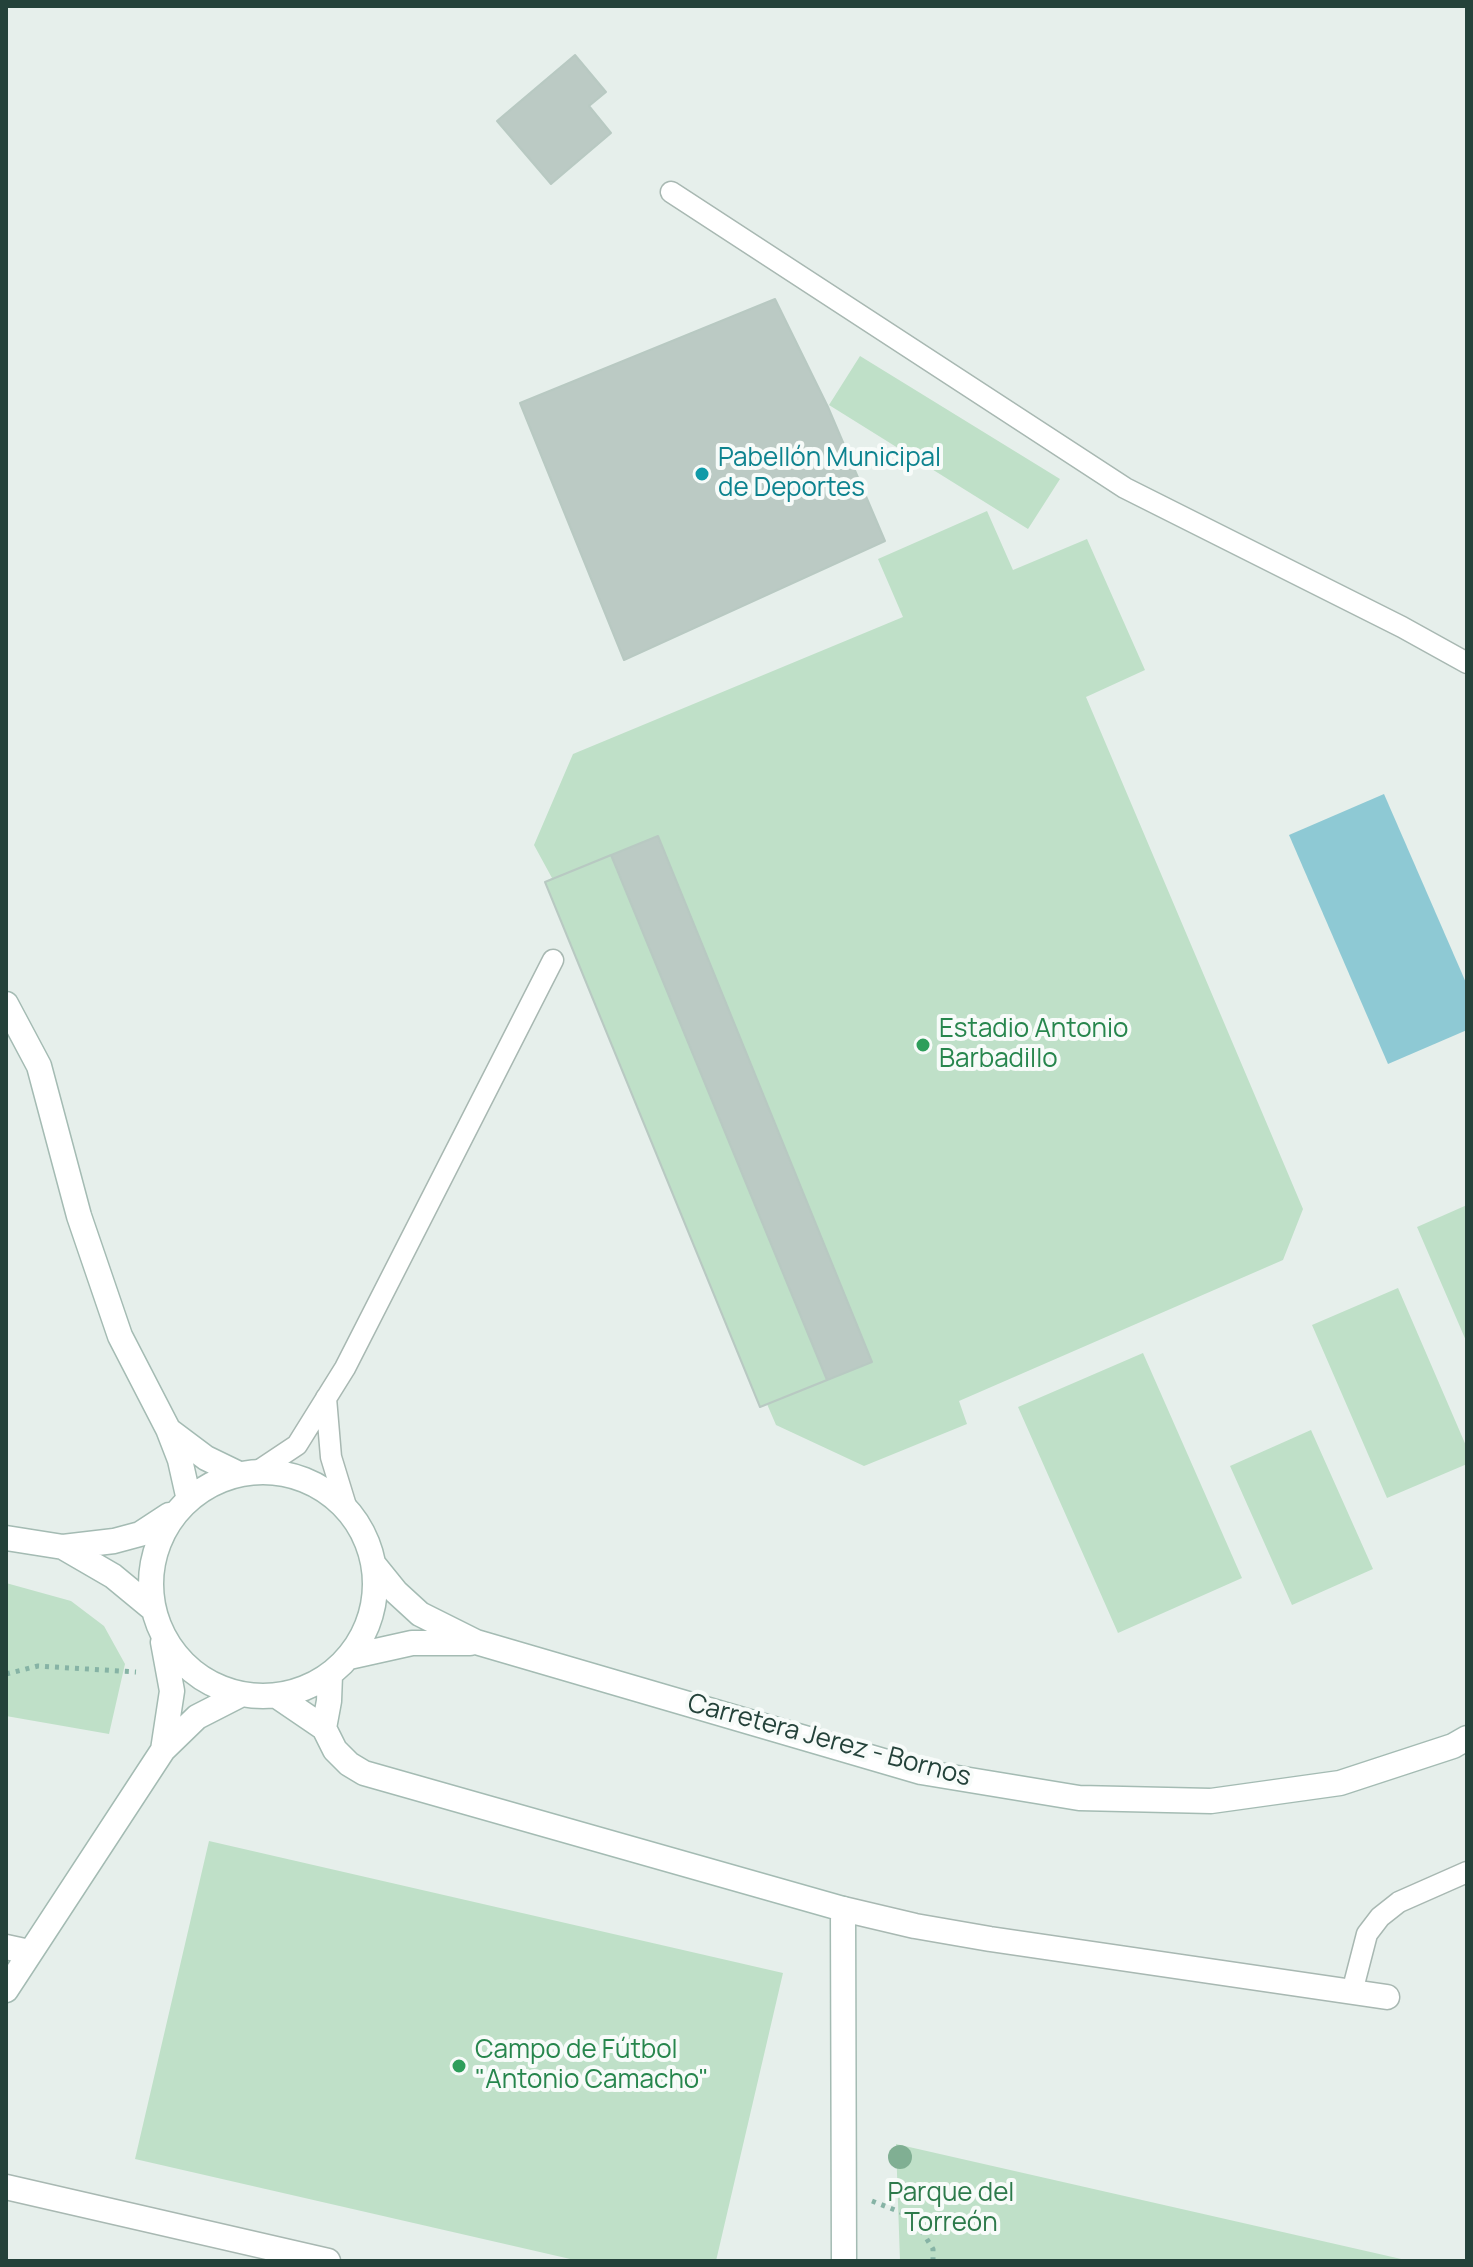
<!DOCTYPE html>
<html>
<head>
<meta charset="utf-8">
<style>
	body { margin:0 }
	#map { position:relative; width:1473px; height:2267px; overflow:hidden; background:#e6efeb; font-family:Manrope,sans-serif }
	canvas { display:block }
	.frame { position:absolute; inset:0; border:8px solid #24423a; pointer-events:none }
</style>
</head>
<body>
<div id="map">
<canvas width="1473" height="2267"></canvas>
<div class="frame"></div>
</div>
<script>
const c = document.querySelector('canvas').getContext('2d');
c.lineJoin = 'round';
function paint(path, color) { c.fillStyle = color; c.fill(path, 'evenodd'); }
const poly = rows => new Path2D(rows.map(r => 'M' + r).join(''));
function trace(path, color, width, dash) { c.strokeStyle = color; c.lineWidth = width; c.lineCap = dash ? 'butt' : 'round'; c.setLineDash(dash || []); c.stroke(path); }
function write(font, color, halo, rows, align = 'center') {
  c.font = font + ' Manrope,sans-serif'; c.lineWidth = 8; c.setLineDash([]); c.textBaseline = 'middle'; c.strokeStyle = halo; c.fillStyle = color; for (const [text, x, y, turn = 0] of rows) {
    c.save(); c.translate(x, y); c.rotate((+turn || 0) * Math.PI / 180); c.textAlign = isNaN(turn) ? turn : align; if (halo) c.strokeText(text, 0, 0); c.fillText(text, 0, 0); c.restore();
  }
}
const green = poly([
	[860,356,1060,479,1028,529,829,405],
	[987,511,1013,570,1087,539,1145,670,1086,697,1303,1209,1283,1260,959,1401,967,1424,864,1466,776,1425,767,1404,760,1407,545,882,552,878,534,845,573,754,903,617,878,559],
	[1467,1205,1467,1343,1417,1227],
	[1398,1288,1467,1448,1467,1464,1387,1498,1312,1325],
	[1143,1353,1242,1578,1118,1633,1018,1407],
	[1311,1430,1373,1569,1292,1605,1230,1466],
	[6,1583,71,1601,104,1626,125,1664,109,1734,6,1716],
	[209,1841,783,1973,716,2261,579,2261,135,2159],
	[896,2144,1410,2261,900,2261]
]);
const water = poly([
	[1384,794,1467,985,1467,1030,1388,1064,1289,835]
]);
const building = poly([
	[575,55,606,92,589,106,611,133,551,184,497,121,575,55],
	[775,299,828,407,885,541,624,660,520,403,775,299],
	[658,836,872,1362,760,1407,545,882,658,836],
	[611,855,827,1380,760,1407,545,882,611,855]
]);
const path = poly([
	[6,1674,38,1666,136,1672],
	[872,2201,913,2217,933,2249,933,2261]
]);
const lane = poly([
	[671,192,1125,488,1402,627,1467,663],
	[326,1398,331,1457,346,1506],
	[258,1471,297,1445,345,1368,553,960],
	[1352,1992,1367,1934,1380,1917,1399,1902,1467,1872]
]);
const street = poly([
	[843,1909,915,1926,990,1939,1387,1997],
	[6,1947,29,1952],
	[6,2187,328,2261]
]);
const secondary = poly([
	[6,1004,39,1066,79,1216,120,1336,168,1429,180,1460,189,1500],
	[170,1431,206,1458,239,1474],
	'151 1584a112 112 0 1 1 224 0a112 112 0 1 1-224 0Z',
	[6,1538,63,1547,114,1541,140,1534,169,1515],
	[63,1547,113,1576,153,1609],
	[375,1566,396,1592,420,1614,476,1642,921,1772,1079,1798,1211,1801,1340,1783,1453,1746,1467,1738],
	[349,1657,412,1643,470,1643],
	[277,1696,324,1728,335,1750,349,1764,364,1773,843,1909,844,2261],
	[324,1728,329,1701,330,1675],
	[163,1750,172,1691,163,1642],
	[6,1990,163,1750,197,1717,240,1695]
]);
const trees = [
	[900,2157]
];
const markers = [
	[702,474,8,"#0f9aa8"],
	[923,1045,8,"#2e9e5b"],
	[459,2066,8,"#2e9e5b"]
];
const cultureNames = [
	["Pabellón Municipal",718,459],
	["de Deportes",718,489]
];
const leisureNames = [
	["Estadio Antonio",939,1030],
	["Barbadillo",939,1060],
	["Campo de Fútbol",475,2051],
	["\"Antonio Camacho\"",475,2081]
];
const streetNames = [
	["Carretera Jerez - Bornos",829,1741,15]
];
const parkNames = [
	["Parque del",951,2194],
	["Torreón",951,2224]
];
paint(green, '#bfe0c8');
paint(water, '#8ec9d4');
paint(building, '#bbcac4');
trace(building, '#b8c9c2', 2);
trace(lane, '#a8b8b2', 23);
trace(street, '#a8b8b2', 27);
trace(secondary, '#a4bbb3', 27);
trace(path, '#86b3a5', 5, [4, 6]);
trace(lane, '#fff', 20);
trace(street, '#fff', 24);
trace(secondary, '#fff', 24);
c.fillStyle = '#80af93';
for (const [x, y] of trees) { c.beginPath(); c.arc(x, y, 12, 0, 2 * Math.PI); c.fill(); }
for (const [x, y, r, color] of markers) { const dot = new Path2D(); dot.arc(x, y, r, 0, 2 * Math.PI); c.fillStyle = color; c.fill(dot); trace(dot, '#f7fbf9', 3); }
write('26px', '#0d838f', '#f7fbf9', cultureNames, 'left');
write('26px', '#27864d', '#f7fbf9', leisureNames, 'left');
write('26px', '#24423a', '#f7fbf9', streetNames);
write('26px', '#2d7a4b', '#f7fbf9', parkNames);
</script>
</body>
</html>
